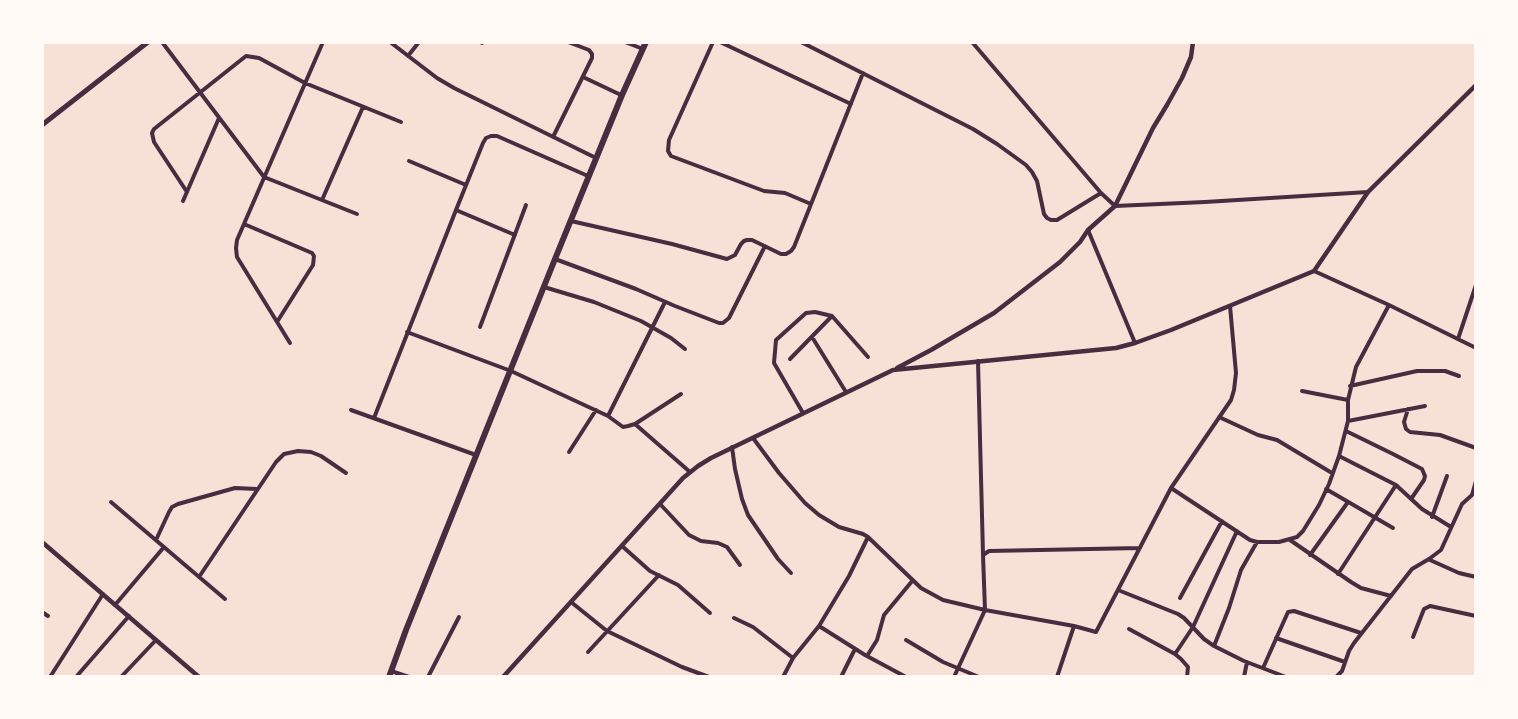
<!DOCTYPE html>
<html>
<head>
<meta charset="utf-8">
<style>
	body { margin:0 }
	#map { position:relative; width:1518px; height:719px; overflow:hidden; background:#f7e1d7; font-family:"DM Sans",sans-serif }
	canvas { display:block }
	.frame { position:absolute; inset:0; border:44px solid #fffaf5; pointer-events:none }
</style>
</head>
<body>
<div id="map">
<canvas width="1518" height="719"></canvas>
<div class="frame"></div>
</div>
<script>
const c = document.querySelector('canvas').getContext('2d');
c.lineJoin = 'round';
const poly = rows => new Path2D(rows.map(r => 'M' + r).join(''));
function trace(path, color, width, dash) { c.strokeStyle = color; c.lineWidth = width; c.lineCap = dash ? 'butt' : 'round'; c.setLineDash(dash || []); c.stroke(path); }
const minor = poly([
	[162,42,264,177,357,214],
	[390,42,437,78,454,88,596,158],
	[625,42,643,49],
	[713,42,669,140,668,151,671,156,764,191,785,193,811,204],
	[720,42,851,104],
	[801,42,973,129,997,144,1026,165,1032,172,1037,181,1044,214,1047,218,1051,220,1057,220,1101,193],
	[972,42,1101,193,1115,206,1205,202,1368,192],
	[482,43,482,42],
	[408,56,419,42],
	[583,77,621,95],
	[553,137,592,58,592,54,589,50,568,42],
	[409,161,466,185],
	[187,192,154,142,152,133,154,129,246,56,259,58,305,83,401,122],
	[322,200,363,107],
	[183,201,219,118],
	[456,210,515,235],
	[571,221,672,244,727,259,735,255,741,244,744,241,747,240,752,240,781,254,786,254,791,251,794,247,863,73],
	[244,224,312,253,314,256,313,265,277,322],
	[1088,230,1135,343],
	[555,259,636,289,675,306,719,323,723,323,729,318,765,246],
	[1314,271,1389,305,1476,348],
	[544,287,594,302,641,321,671,338,685,349],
	[480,327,526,205],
	[407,332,511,371,608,416,665,302],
	[812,337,846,392],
	[1458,339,1476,285],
	[290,343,237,257,236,248,237,240,323,42],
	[790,359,832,316],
	[978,361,983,554],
	[1350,386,1417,371,1445,371,1459,376],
	[1302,391,1348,400],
	[1408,409,1404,422,1406,429,1410,432,1440,435,1476,448],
	[351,410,476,455],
	[803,413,774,363,776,340,806,313,815,312,832,316,868,357],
	[608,416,623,427,628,426,635,424,681,394],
	[1219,417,1258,435,1277,440,1332,473],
	[374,418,456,210,483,143,486,138,491,136,497,136,588,176],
	[1348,421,1425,406],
	[635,424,690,472],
	[1346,431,1393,454,1422,469,1425,476,1424,480,1411,499],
	[753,438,779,473,805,503,819,515,839,527,863,534,868,537,921,588,943,600,985,610,983,555,989,551,1140,548],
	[732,447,735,469,742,499,748,515,778,559,791,573],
	[569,452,596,410],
	[1339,456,1396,485,1422,509,1451,527],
	[1171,488,1250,540,1257,542,1279,542,1297,537,1303,531,1319,505,1329,484,1339,456,1348,421,1348,400,1356,367,1389,305],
	[1326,489,1393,528],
	[111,502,225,599],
	[660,504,689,535,701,541,718,543,727,547,740,565],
	[1432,517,1447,476],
	[156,540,169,512,172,507,178,504,235,488,257,489],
	[1290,540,1351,582,1361,588,1391,596],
	[622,546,650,571,678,585,710,613],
	[1310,555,1348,502],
	[1430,560,1459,573,1476,577],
	[1338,574,1396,485],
	[199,577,276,462,284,454,298,451,311,452,321,456,346,473],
	[1118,590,1178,614,1184,618,1204,639,1214,646,1244,661,1286,677],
	[1180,598,1222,521],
	[571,602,607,631,682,667,709,677],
	[115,605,164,547],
	[42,612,48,616],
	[734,618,753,627,793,658],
	[819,626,865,655,906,677],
	[1129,629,1175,654,1181,659,1188,667,1187,677],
	[1413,637,1424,609,1430,606,1476,616],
	[1276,638,1345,662],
	[906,640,943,662,979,677],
	[1214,646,1229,608,1241,570,1257,542],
	[588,652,659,575],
	[1175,654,1193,627,1237,531],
	[867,656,877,640,884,615,913,580],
	[1263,668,1288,612,1294,611,1361,633],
	[391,671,409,677],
	[50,677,103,594],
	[76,677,129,616],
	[121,677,156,640],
	[428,677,459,617],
	[783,677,793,658,819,626,849,576,868,537],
	[841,677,855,649],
	[954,677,985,610,1074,626,1096,632,1171,488,1231,400,1234,390,1236,373,1230,306],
	[1057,677,1074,626],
	[1244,677,1247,662],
	[1336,677,1342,671,1349,651,1354,643,1412,569,1429,559,1441,550,1462,504,1472,495,1476,481]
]);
const tertiary = poly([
	[897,368,931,350,994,313,1060,262,1080,242,1088,230,1115,206,1153,128,1167,105,1182,78,1191,57,1193,42],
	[42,542,199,677],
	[503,677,683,478,698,466,711,458,893,370,1116,348,1135,343,1171,330,1314,271,1368,192,1476,85]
]);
const secondary = poly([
	[42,125,148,42]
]);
const trunk = poly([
	[389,677,406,630,555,259,622,95,646,42]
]);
trace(minor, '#4a2c40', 4);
trace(tertiary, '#4a2c40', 4.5);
trace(secondary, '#4a2c40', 5);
trace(trunk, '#4a2c40', 6);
</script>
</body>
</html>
